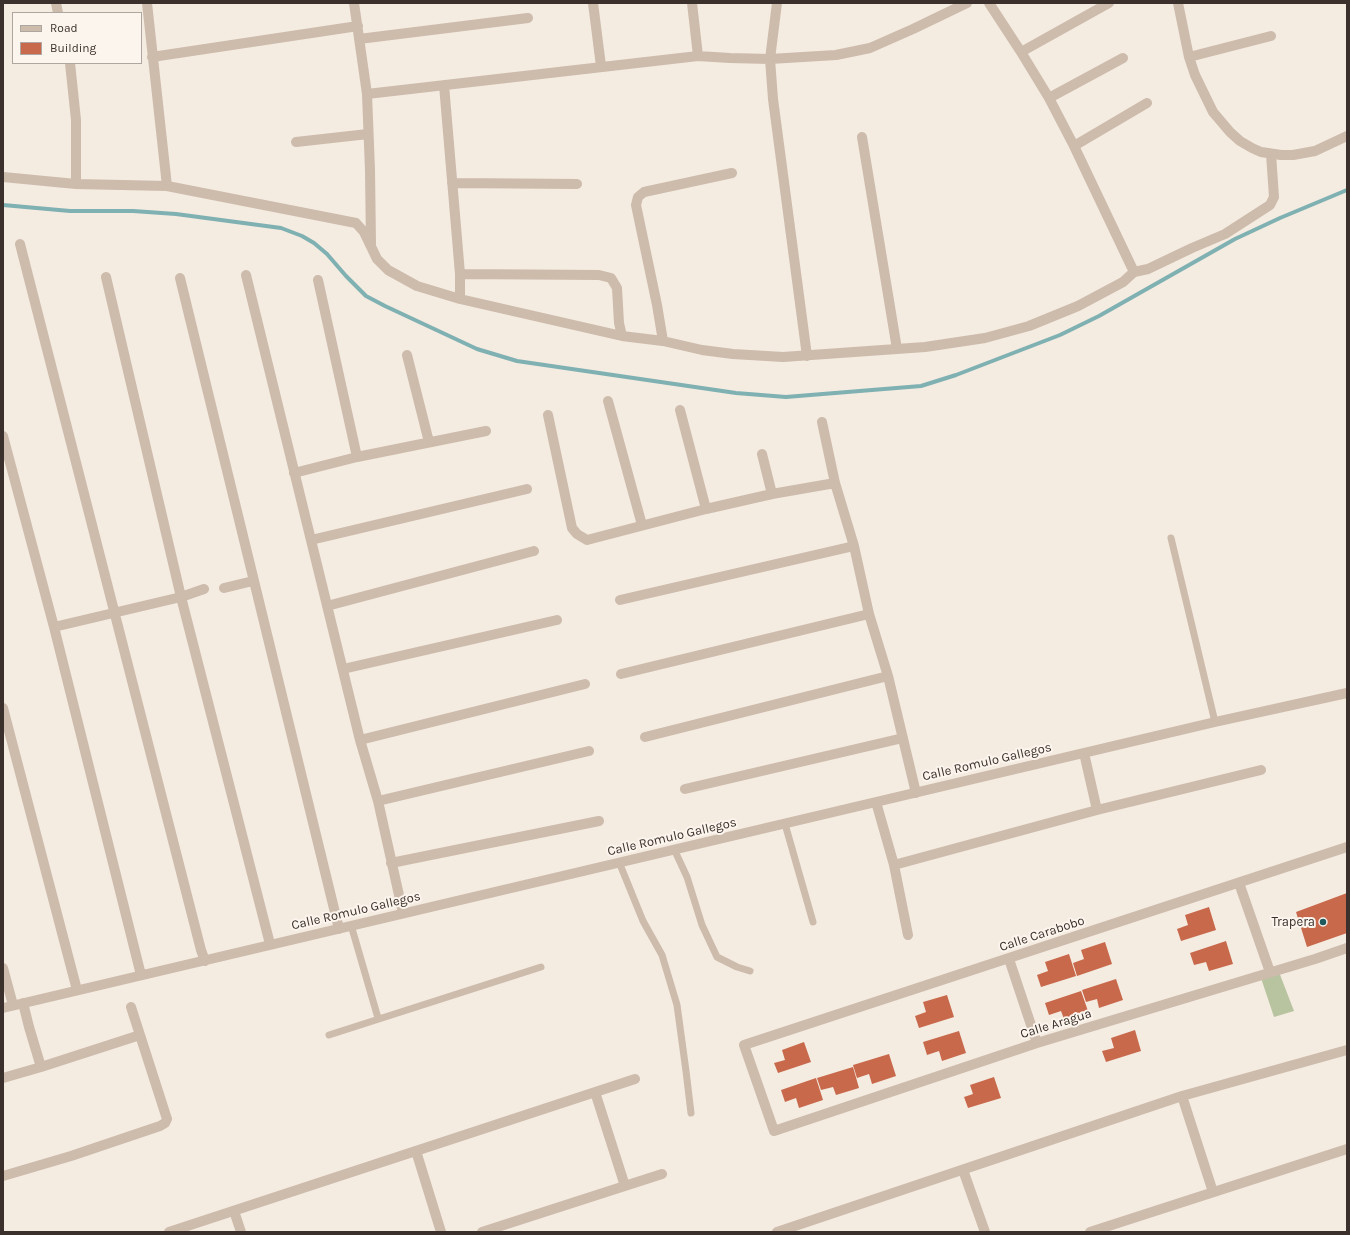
<!DOCTYPE html>
<html>
<head>
<meta charset="utf-8">
<style>
	body { margin:0 }
	#map { position:relative; width:1350px; height:1235px; overflow:hidden; background:#f4ebe1; font-family:Karla,sans-serif }
	canvas { display:block }
	.frame { position:absolute; inset:0; border:4px solid #3b302b; pointer-events:none }
	.legend { position:absolute; left:12px; top:12px; width:130px; height:52px; box-sizing:border-box; background:#fbf5ee; border:1px solid #aea6a0; margin:0; padding:5px 7px; list-style:none; font-size:12px; color:#3b302b }
	.legend li { display:flex; align-items:center; gap:8px; height:20px }
	.legend b { width:20px; border:1px solid #aea6a0 }
</style>
</head>
<body>
<div id="map">
<canvas width="1350" height="1235"></canvas>
<div class="frame"></div>
<ul class="legend">
<li><b style="height:5px;background:#cdbbac"></b>Road</li>
<li><b style="height:11px;background:#c8694b"></b>Building</li>
</ul>
</div>
<script>
const c = document.querySelector('canvas').getContext('2d');
c.lineJoin = 'round';
function paint(path, color) { c.fillStyle = color; c.fill(path, 'evenodd'); }
const poly = rows => new Path2D(rows.map(r => 'M' + r).join(''));
function trace(path, color, width, dash) { c.strokeStyle = color; c.lineWidth = width; c.lineCap = dash ? 'butt' : 'round'; c.setLineDash(dash || []); c.stroke(path); }
function write(font, color, halo, rows, align = 'center') {
  c.font = font + ' Karla,sans-serif'; c.lineWidth = 4; c.setLineDash([]); c.textBaseline = 'middle'; c.strokeStyle = halo; c.fillStyle = color; for (const [text, x, y, turn = 0] of rows) {
    c.save(); c.translate(x, y); c.rotate((+turn || 0) * Math.PI / 180); c.textAlign = isNaN(turn) ? turn : align; if (halo) c.strokeText(text, 0, 0); c.fillText(text, 0, 0); c.restore();
  }
}
const green = poly([
	[1279,972,1294,1011,1274,1017,1261,978]
]);
const stream = poly([
	[3,205,70,211,133,211,176,214,281,228,302,236,314,243,327,254,346,276,366,296,385,306,477,349,517,361,736,393,786,397,921,386,956,375,1060,335,1099,316,1235,239,1280,218,1347,190]
]);
const building = poly([
	[1347,893,1347,933,1307,947,1296,912],
	[1209,907,1216,930,1181,941,1177,929,1188,925,1185,915],
	[1226,941,1233,964,1209,971,1206,962,1194,965,1190,953],
	[1105,942,1112,964,1077,976,1073,963,1084,959,1081,950],
	[1069,954,1076,976,1041,987,1037,975,1048,971,1045,962],
	[1116,979,1123,1000,1099,1008,1097,999,1086,1002,1082,990],
	[1081,991,1088,1011,1064,1019,1061,1011,1049,1015,1045,1003],
	[947,995,954,1017,919,1028,915,1016,926,1012,923,1002],
	[1135,1030,1141,1051,1106,1062,1102,1051,1114,1048,1111,1038],
	[959,1031,966,1053,942,1061,939,1051,927,1055,923,1042],
	[804,1042,811,1062,778,1073,774,1063,785,1060,782,1050],
	[889,1054,896,1076,872,1084,869,1074,857,1078,853,1065],
	[853,1067,859,1088,836,1095,833,1087,821,1090,817,1078],
	[994,1077,1001,1098,968,1108,964,1097,973,1094,970,1085],
	[816,1078,823,1100,799,1108,796,1098,785,1102,781,1090]
]);
const service = poly([
	[1171,538,1215,722],
	[785,824,813,922],
	[674,849,687,877,702,925,717,957,737,967,750,971],
	[619,862,643,921,662,955,677,1005,686,1071,691,1113],
	[351,925,378,1018],
	[329,1035,541,967]
]);
const minor = poly([
	[56,3,58,13],
	[147,3,167,186],
	[354,3,367,94,370,170,371,244],
	[593,3,601,66],
	[692,3,698,56],
	[777,3,770,59,773,99,807,356],
	[1178,3,1189,57,1195,75,1213,112,1230,132,1240,141,1252,148,1261,152,1281,155,1293,155,1315,151,1347,136],
	[359,39,528,18],
	[1021,52,1109,3],
	[152,57,358,26],
	[1189,57,1271,36],
	[70,63,76,120,76,184],
	[444,85,460,274,460,299],
	[367,94,698,56,730,58,770,59,836,55,870,48,913,29,967,3],
	[1049,98,1123,58],
	[862,137,897,349],
	[296,142,368,134],
	[1074,146,1147,103],
	[3,177,76,184,167,186,356,223,364,232,377,259,388,270,417,286,460,299,622,336,663,341,702,350,733,354,783,357,925,347,985,338,1029,326,1078,306,1123,282,1134,272,1074,146,1049,98,1021,52,989,3],
	[452,183,577,184],
	[20,244,201,950,205,961],
	[1134,272,1148,269,1192,248,1225,234,1270,205,1274,197,1271,154],
	[460,274,599,275,611,278,617,288,619,323,622,336],
	[246,275,360,740,378,801,403,913],
	[106,277,181,597,270,944],
	[180,278,339,929],
	[318,280,357,457],
	[663,341,657,305,636,205,638,197,644,192,732,173],
	[407,355,429,442],
	[608,401,642,525],
	[680,410,706,509],
	[548,415,572,528,577,534,587,540,706,509,772,494,835,483,854,546,869,614,888,676,916,793],
	[822,422,835,483],
	[3,436,54,627,141,975],
	[762,454,772,494],
	[294,473,357,457,486,431],
	[311,540,527,489],
	[224,588,253,581],
	[620,600,854,546],
	[327,606,534,551],
	[54,627,181,597,204,589],
	[343,669,557,620],
	[621,674,869,614],
	[3,708,77,990],
	[645,737,888,676],
	[360,740,585,684],
	[1084,753,1097,810],
	[685,789,903,738],
	[378,801,589,751],
	[876,802,894,865],
	[1347,847,744,1045,774,1131,1037,1043,1315,959,1347,948],
	[391,863,599,821],
	[1239,883,1270,972],
	[908,935,894,865,1097,810,1261,770],
	[1009,959,1037,1043],
	[3,968,13,1005],
	[23,1003,29,1027,41,1067],
	[3,1008,1215,722,1347,693],
	[3,1078,41,1067,140,1035],
	[595,1092,625,1186],
	[1182,1096,1213,1192],
	[416,1151,441,1232],
	[963,1170,985,1232],
	[3,1176,71,1156,160,1126,165,1123,167,1119,131,1007],
	[234,1211,241,1232],
	[169,1232,635,1079],
	[482,1232,662,1174],
	[777,1232,1182,1096,1347,1050],
	[1090,1232,1347,1149]
]);
const markers = [
	[1323,922,4,"#1f5a5e"]
];
const streetNames = [
	["Calle Romulo Gallegos",987,762,-13],
	["Calle Romulo Gallegos",672,837,-13],
	["Calle Romulo Gallegos",356,911,-13],
	["Calle Carabobo",1042,934,-18],
	["Calle Aragua",1056,1024,-17]
];
const poiNames = [
	["Trapera",1315,922]
];
paint(green, '#b8c4a0');
trace(stream, '#7fb0b2', 4);
paint(building, '#c8694b');
trace(service, '#cdbbac', 7);
trace(minor, '#cdbbac', 10);
for (const [x, y, r, color] of markers) { const dot = new Path2D(); dot.arc(x, y, r, 0, 2 * Math.PI); c.fillStyle = color; c.fill(dot); trace(dot, '#fbf5ee', 1.5); }
write('13px', '#3b302b', '#fbf5ee', streetNames);
write('13px', '#3b302b', '#fbf5ee', poiNames, 'right');
</script>
</body>
</html>
